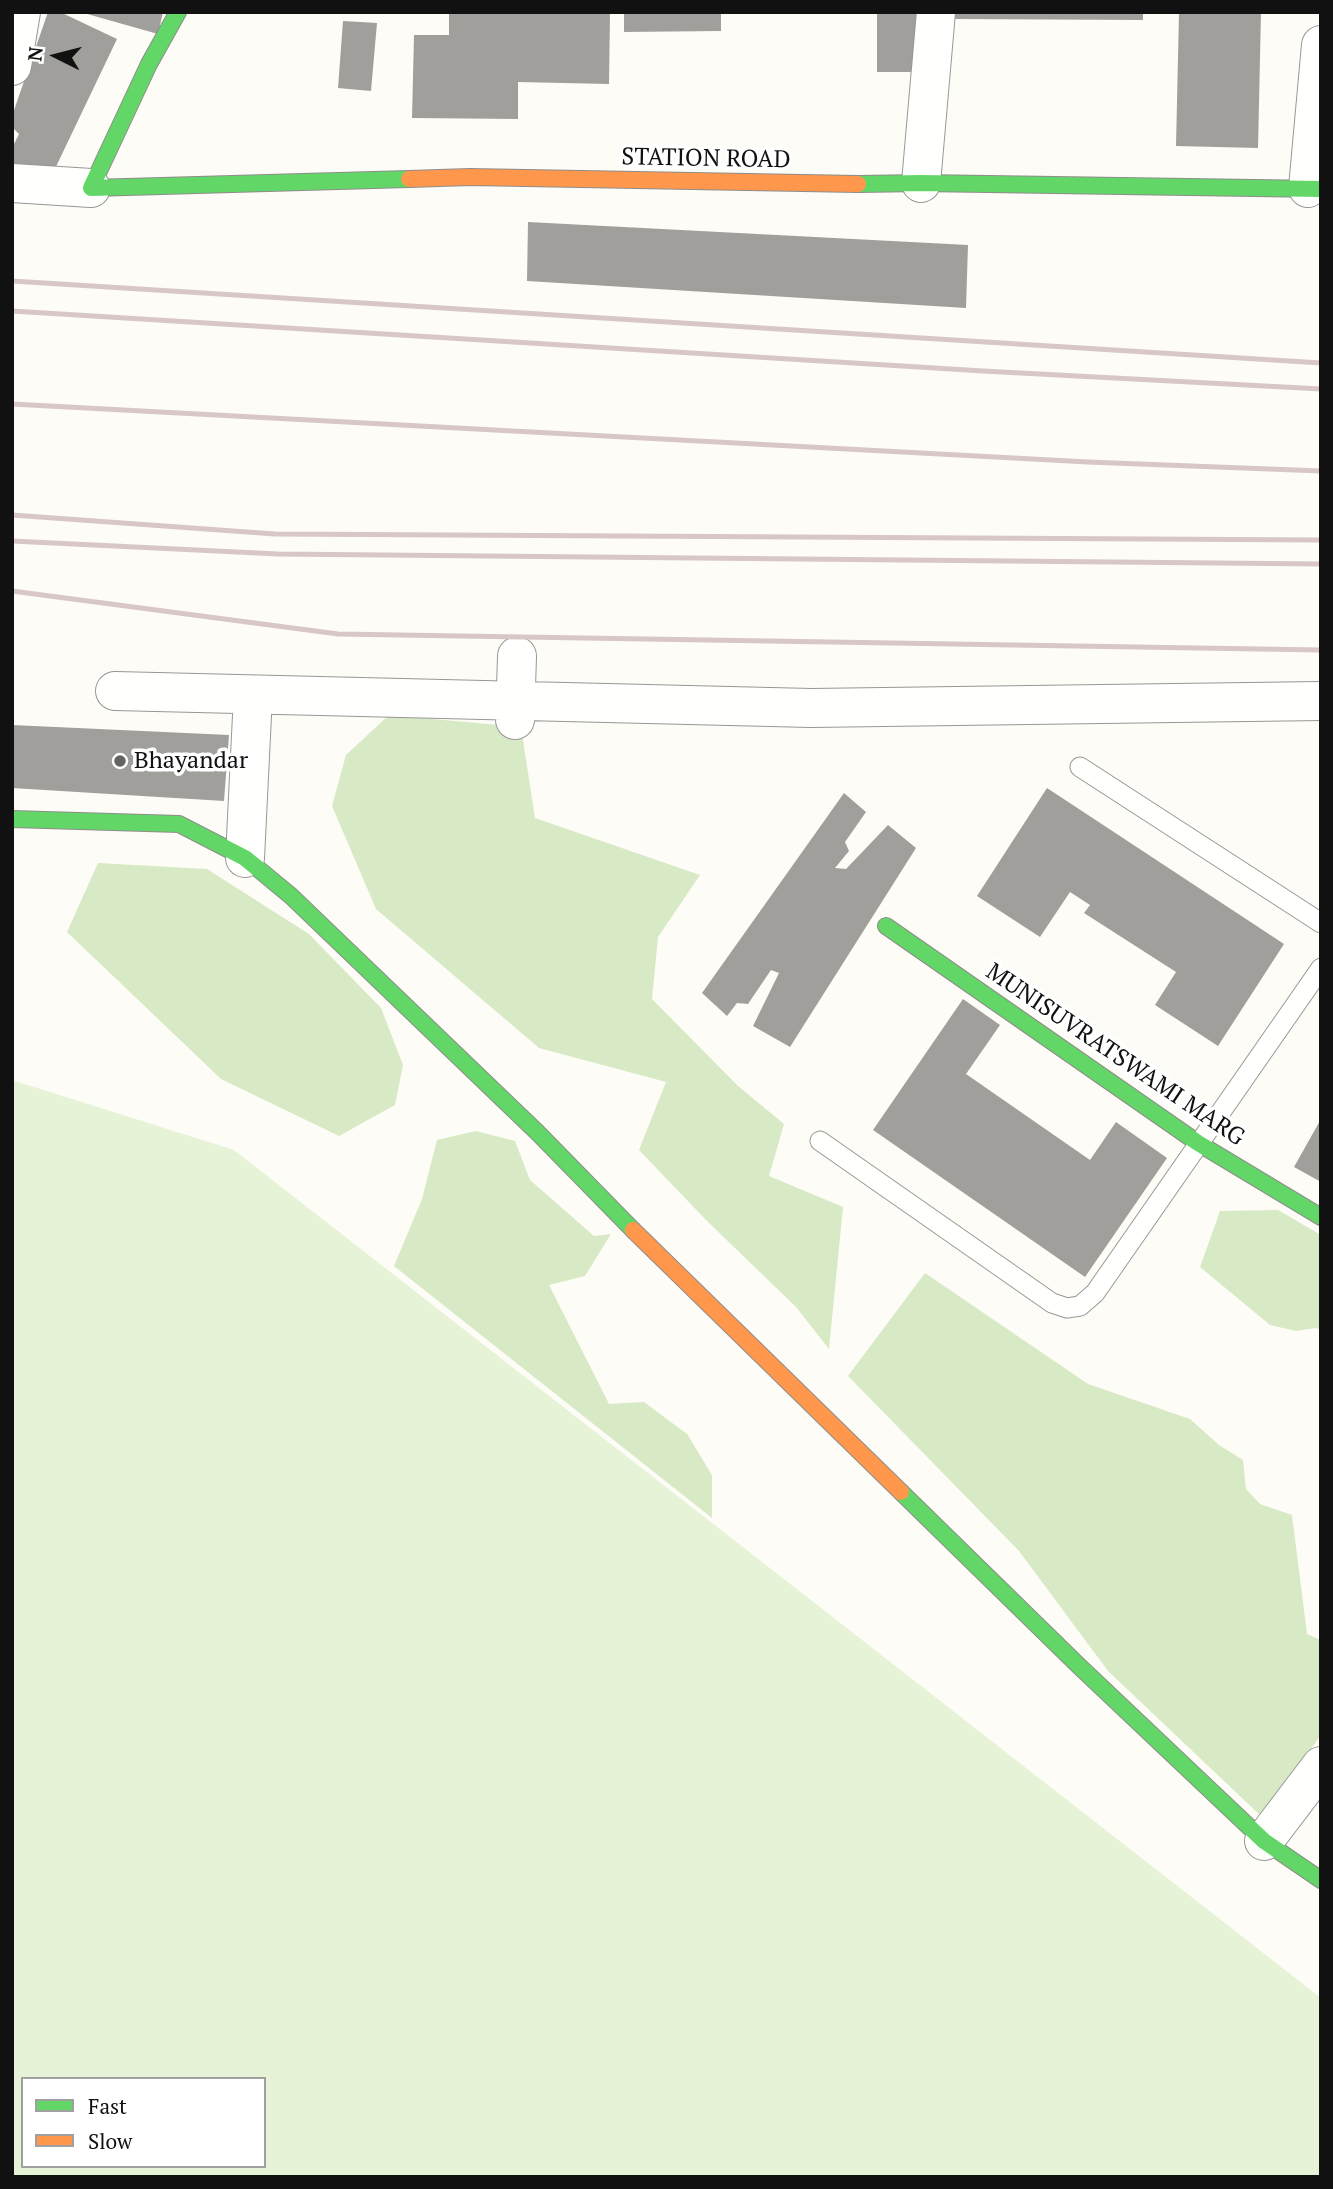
<!DOCTYPE html>
<html>
<head>
<meta charset="utf-8">
<style>
	body { margin:0 }
	#map { position:relative; width:1333px; height:2189px; overflow:hidden; background:#fdfcf7; font-family:"PT Serif",serif }
	canvas { display:block }
	.frame { position:absolute; inset:0; border:14px solid #111; pointer-events:none }
	.legend { position:absolute; left:21px; top:2077px; width:245px; height:91px; box-sizing:border-box; background:#fff; border:2px solid #a0a0a0; margin:0; padding:9px 12px; list-style:none; font-size:21px; color:#111 }
	.legend li { display:flex; align-items:center; gap:14px; height:35px }
	.legend b { width:35px; border:2px solid #a0a0a0 }
	.north { position:absolute; left:21px; top:21px; width:70px; height:70px; -webkit-text-stroke:5px #fff; paint-order:stroke; rotate:276deg; font-size:19px; font-weight:700; line-height:28px; text-align:center; color:#111 }
	.north::after { content:''; display:block; margin:auto; width:24px; height:32px; background:#111; clip-path:polygon(50% 0,100% 100%,50% 72%,0 100%) }
</style>
</head>
<body>
<div id="map">
<canvas width="1333" height="2189"></canvas>
<div class="frame"></div>
<ul class="legend">
<li><b style="height:9px;background:#63d668"></b>Fast</li>
<li><b style="height:9px;background:#ff974d"></b>Slow</li>
</ul>
<div class="north">N</div>
</div>
<script>
const c = document.querySelector('canvas').getContext('2d');
c.lineJoin = 'round';
function paint(path, color) { c.fillStyle = color; c.fill(path, 'evenodd'); }
const poly = rows => new Path2D(rows.map(r => 'M' + r).join(''));
function trace(path, color, width, dash) { c.strokeStyle = color; c.lineWidth = width; c.lineCap = dash ? 'butt' : 'round'; c.setLineDash(dash || []); c.stroke(path); }
function write(font, color, halo, rows, align = 'center') {
  c.font = font + ' "PT Serif",serif'; c.lineWidth = 7; c.setLineDash([]); c.textBaseline = 'middle'; c.strokeStyle = halo; c.fillStyle = color; for (const [text, x, y, turn = 0] of rows) {
    c.save(); c.translate(x, y); c.rotate((+turn || 0) * Math.PI / 180); c.textAlign = isNaN(turn) ? turn : align; if (halo) c.strokeText(text, 0, 0); c.fillText(text, 0, 0); c.restore();
  }
}
const green = poly([
	[12,1080,234,1150,1321,1998,1321,2177,12,2177],
	[23,2079,264,2079,264,2166,23,2166]
]);
const forest = poly([
	[389,715,521,727,535,818,700,875,658,937,652,999,738,1086,784,1124,769,1176,843,1207,829,1349,796,1307,708,1222,639,1150,666,1082,539,1048,376,909,332,806,346,755],
	[98,863,207,869,309,934,381,1008,403,1065,395,1105,339,1136,221,1079,67,932],
	[476,1131,515,1141,530,1180,594,1236,611,1234,585,1276,549,1285,609,1404,644,1402,687,1434,712,1475,712,1518,394,1266,422,1199,437,1140],
	[1278,1210,1321,1235,1321,1330,1316,1328,1296,1331,1270,1325,1200,1267,1220,1211],
	[925,1273,1088,1384,1190,1419,1219,1445,1243,1460,1246,1489,1260,1504,1292,1515,1307,1634,1321,1640,1321,1735,1262,1817,1108,1671,1019,1551,848,1376]
]);
const building = poly([
	[48,12,60,12,117,39,52,175,12,168,12,148,19,134,12,127,12,116],
	[80,12,163,12,158,34],
	[449,12,610,12,609,84,518,82,518,119,412,118,414,35,449,35],
	[624,12,721,12,721,31,624,32],
	[877,12,929,12,929,72,877,72],
	[955,12,1143,12,1143,20,955,19],
	[1179,12,1261,12,1258,148,1176,146],
	[343,21,377,23,371,91,338,88],
	[528,222,968,245,966,308,527,281],
	[12,725,229,735,224,801,12,788],
	[1047,788,1284,944,1218,1046,1155,1005,1176,972,1084,913,1090,905,1070,892,1040,937,977,896],
	[844,793,866,812,845,842,849,851,835,868,846,869,888,825,916,848,790,1047,753,1026,779,973,771,970,748,1004,737,1003,727,1016,702,993],
	[963,999,1000,1025,966,1074,1090,1160,1116,1122,1167,1158,1085,1277,873,1130],
	[1321,1119,1321,1182,1294,1167]
]);
const lane = poly([
	[1080,767,1321,923],
	[820,1141,1052,1303,1067,1308,1080,1306,1095,1293,1321,968]
]);
const street = poly([
	[12,66,21,12],
	[12,183,91,188],
	[921,183,936,12],
	[1308,188,1321,45],
	[115,691,811,708,1321,701],
	[515,720,517,656],
	[245,858,253,695],
	[1264,1841,1321,1766]
]);
const fast = poly([
	[178,12,149,64,91,188,409,179],
	[858,184,921,183,1321,189],
	[12,819,179,824,245,858,291,896,538,1133,633,1230],
	[886,926,1198,1143,1321,1217],
	[901,1492,1079,1666,1264,1841,1321,1880]
]);
const slow = poly([
	[409,179,470,177,858,184],
	[633,1230,901,1492]
]);
const rail = poly([
	[12,281,1321,363],
	[12,311,983,371,1321,389],
	[12,404,1088,462,1321,471],
	[12,515,275,534,1321,540],
	[12,541,278,554,1321,564],
	[12,591,338,634,1321,650]
]);
const markers = [
	[120,761,7,"#646362"]
];
const streetNames = [
	["STATION ROAD",706,159,1],
	["MUNISUVRATSWAMI MARG",1115,1055,34]
];
const poiNames = [
	["Bhayandar",134,761]
];
paint(green, '#e7f3d7');
paint(forest, '#d8eac5');
paint(building, '#a19f9c');
trace(lane, '#979795', 21);
trace(street, '#979795', 40);
trace(fast, '#8e8d8b', 18);
trace(slow, '#8e8d8b', 18);
trace(lane, '#fffffe', 19);
trace(street, '#fffffe', 38);
trace(fast, '#63d668', 16);
trace(slow, '#ff974d', 16);
trace(rail, '#d9c6c7', 5);
for (const [x, y, r, color] of markers) { const dot = new Path2D(); dot.arc(x, y, r, 0, 2 * Math.PI); c.fillStyle = color; c.fill(dot); trace(dot, '#fff', 2.5); }
write('24px', '#111', '#fff', streetNames);
write('24px', '#111', '#fff', poiNames, 'left');
</script>
</body>
</html>
